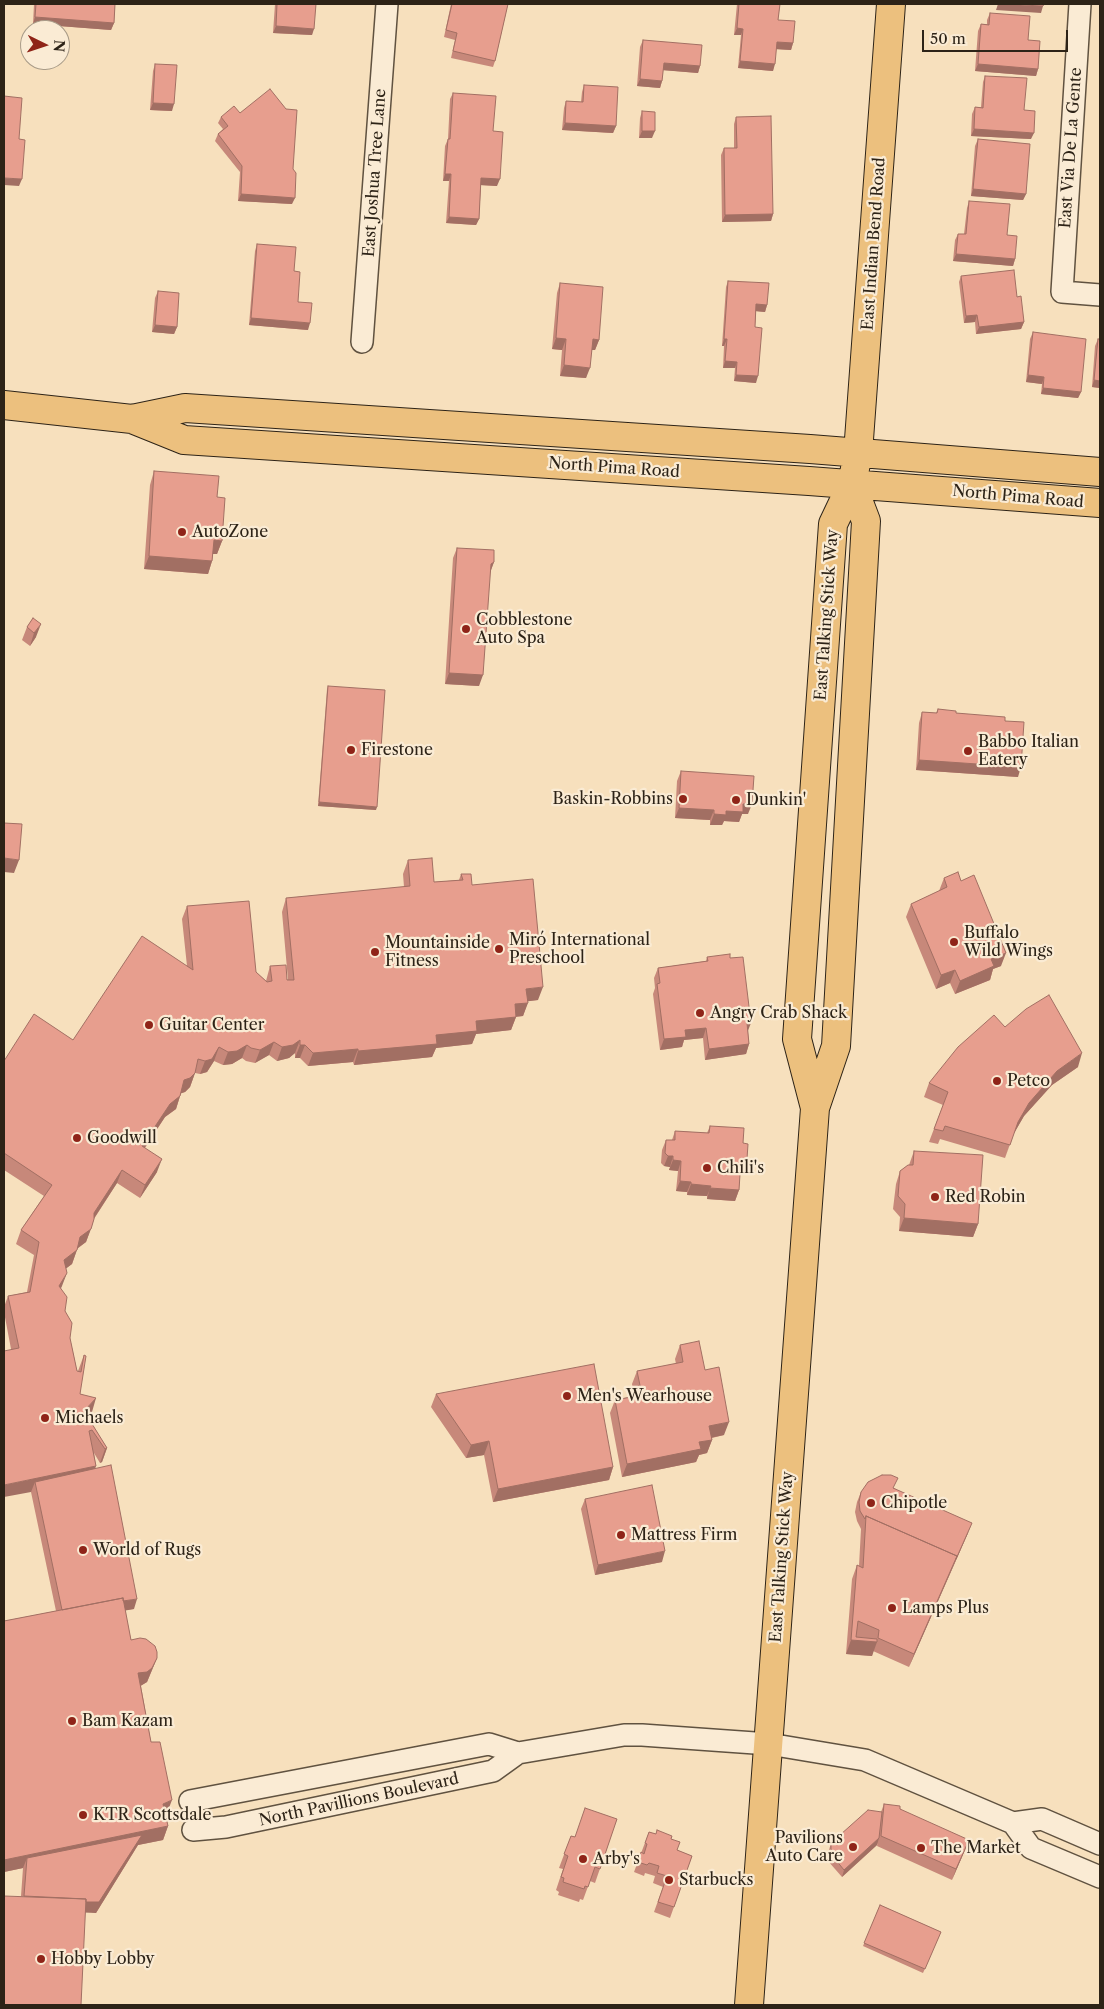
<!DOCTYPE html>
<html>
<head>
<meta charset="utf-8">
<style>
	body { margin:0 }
	#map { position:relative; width:1104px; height:2009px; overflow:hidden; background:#f7e0bd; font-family:"Libre Caslon Text",serif }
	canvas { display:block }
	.frame { position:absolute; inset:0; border:5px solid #2d2317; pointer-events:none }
	.north { position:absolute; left:20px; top:20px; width:50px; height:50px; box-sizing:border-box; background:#faebd4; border:1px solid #a89b88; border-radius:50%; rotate:94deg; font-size:14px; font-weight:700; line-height:20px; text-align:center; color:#2d2317 }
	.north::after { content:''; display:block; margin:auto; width:18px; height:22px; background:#8f2418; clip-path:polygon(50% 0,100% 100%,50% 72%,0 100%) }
	.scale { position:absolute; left:922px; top:30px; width:146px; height:22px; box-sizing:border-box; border:2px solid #2d2317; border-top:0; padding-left:6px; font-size:15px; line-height:18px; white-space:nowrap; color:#2d2317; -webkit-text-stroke:4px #faebd4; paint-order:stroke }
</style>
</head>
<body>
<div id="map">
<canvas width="1104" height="2009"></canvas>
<div class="frame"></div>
<div class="north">N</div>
<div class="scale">50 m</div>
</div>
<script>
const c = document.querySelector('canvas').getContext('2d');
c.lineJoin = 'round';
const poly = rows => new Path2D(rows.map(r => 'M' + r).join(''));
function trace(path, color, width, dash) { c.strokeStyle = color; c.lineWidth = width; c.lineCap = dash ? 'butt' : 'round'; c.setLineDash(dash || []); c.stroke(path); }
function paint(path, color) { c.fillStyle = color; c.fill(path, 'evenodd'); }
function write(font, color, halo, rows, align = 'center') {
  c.font = font + ' "Libre Caslon Text",serif'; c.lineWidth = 4.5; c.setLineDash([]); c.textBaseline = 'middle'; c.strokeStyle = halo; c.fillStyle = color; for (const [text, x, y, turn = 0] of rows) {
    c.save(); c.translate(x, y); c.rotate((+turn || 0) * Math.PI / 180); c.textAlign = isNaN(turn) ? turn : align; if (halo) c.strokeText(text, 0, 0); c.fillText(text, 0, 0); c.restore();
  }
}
const minor = poly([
	[1080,4,1062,292,1100,295],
	[362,342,387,4],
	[190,1801,489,1744,518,1753,624,1735,642,1735,769,1744,865,1760,1013,1823,1042,1819,1100,1844],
	[1013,1823,1031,1848,1100,1877],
	[193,1830,226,1827,493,1771,518,1753]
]);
const major = poly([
	[4,405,132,419,184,440,809,481,1100,503],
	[132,419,185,408,810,449,1100,472],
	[815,1108,797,1039,833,524,852,484,858,453,891,4],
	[749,2005,815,1108,836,1046,866,521,852,484]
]);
const wall = poly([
	[34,4,115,4,114,23,111,30,33,24],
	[275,4,316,4,312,35,273,33],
	[451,4,508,4,495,61,493,67,451,58,455,40,444,37],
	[737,4,780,4,778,20,793,43,791,50,776,49,773,71,738,68,741,35,734,35],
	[990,13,1028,40,1038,69,1036,76,975,71,978,31,981,24,987,24,987,20],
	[643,40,700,66,698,73,663,70,662,81,660,88,637,86,640,47],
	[155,64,172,111,150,110,153,71],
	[985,76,1024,110,1031,139,971,136,972,114,975,107,981,107,983,82],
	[584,85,616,126,613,133,562,130,564,108,566,101,581,102,582,92],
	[453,93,493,131,497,186,481,185,479,219,476,225,446,223,449,181,443,181,445,146,448,139,450,99],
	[642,111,652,138,639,138,640,118],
	[240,113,293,169,292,204,238,201,240,172,215,141,218,134,223,129,218,123,221,117],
	[736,117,773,214,771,221,722,222,721,155,724,148,734,148,734,124],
	[978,139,1026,194,1023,200,971,196,975,146],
	[969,201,1007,235,1015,259,1013,266,953,261,955,240,958,234,964,234,967,208],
	[257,244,294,271,298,302,308,330,249,325,255,251],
	[961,276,1017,297,1024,322,1021,329,976,334,975,322,964,323,959,282],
	[728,281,767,305,765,312,756,311,755,327,756,383,734,381,735,368,723,368,724,346,722,346,726,287],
	[560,283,599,340,595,350,592,350,586,378,560,376,562,350,552,349,557,293],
	[158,291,177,327,174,334,152,332,155,298],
	[1033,332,1081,392,1078,398,1041,394,1042,384,1026,382,1030,339],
	[1098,339,1100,388,1092,387,1095,346],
	[154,471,217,497,222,541,217,554,213,554,212,561,208,574,144,569,150,485],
	[457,548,494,562,490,572,479,686,445,684,453,558],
	[33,618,36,637,30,646,22,640,27,627],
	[328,686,376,810,318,806,327,689],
	[938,709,956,713,1005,721,1018,777,916,770,919,723,922,712,936,713],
	[681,771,748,814,742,814,739,822,724,821,722,825,710,825,710,820,675,818,677,781],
	[408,860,434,882,459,880,461,874,472,885,538,1000,528,1001,523,1016,516,1017,511,1030,476,1034,472,1044,436,1048,432,1057,354,1065,353,1062,308,1066,300,1058,295,1058,295,1053,289,1058,277,1061,269,1055,255,1063,246,1061,242,1058,232,1064,223,1065,214,1061,207,1072,200,1074,195,1073,190,1087,185,1092,181,1093,176,1109,165,1117,145,1148,157,1172,140,1198,117,1183,94,1219,86,1242,77,1249,72,1264,66,1268,61,1288,70,1338,77,1371,78,1371,84,1355,80,1394,92,1412,87,1416,107,1448,102,1462,100,1463,94,1453,96,1466,95,1468,134,1609,125,1610,131,1640,157,1658,147,1682,142,1685,141,1686,151,1742,167,1813,165,1814,168,1826,163,1840,138,1845,96,1913,21,1896,23,1868,4,1872,4,1621,56,1611,31,1492,11,1349,4,1312,4,1307,8,1296,27,1292,34,1255,16,1244,21,1230,44,1196,4,1170,4,1061,73,1040,187,966,182,919,187,906,256,972,266,981,270,966,288,980,282,912,286,898,404,887,403,874],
	[944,878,1001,966,993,969,990,980,955,994,950,983,936,989,906,917,911,904,939,891],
	[707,957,730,958,748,1032,749,1044,746,1054,705,1060,703,1038,684,1040,682,1047,660,1050,653,994,655,988,654,978,658,968,706,961],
	[1005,1027,1078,1067,1052,1085,1024,1116,1013,1135,1005,1158,940,1139,938,1144,929,1142,943,1105,924,1097,929,1083],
	[710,1126,743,1143,744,1169,740,1169,739,1190,735,1201,707,1199,707,1196,687,1195,687,1192,676,1191,678,1171,669,1170,670,1167,664,1166,661,1163,662,1150,666,1140,672,1140,675,1131,707,1133],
	[914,1151,978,1224,973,1237,899,1231,900,1217,893,1209,896,1184,900,1171,909,1165],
	[680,1345,705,1370,724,1435,712,1438,712,1440,707,1453,699,1455,696,1462,622,1477,610,1413,615,1400,634,1396,632,1384,637,1371,676,1364,675,1359],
	[436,1394,613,1467,609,1480,493,1502,484,1455,466,1458,431,1407],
	[894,1488,968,1533,909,1667,873,1651,872,1656,846,1654,852,1579,857,1565,859,1566,861,1529,857,1521,855,1512,857,1502,861,1492],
	[585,1499,662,1562,595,1575,581,1509],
	[884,1804,900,1809,965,1850,952,1880,877,1846,878,1842,877,1845,842,1877,828,1861,829,1850,831,1843,881,1812],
	[617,1819,595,1883,590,1881,583,1900,580,1899,579,1902,558,1895,559,1892,556,1890,563,1869,559,1868,571,1836,574,1837],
	[649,1832,671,1839,677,1850,692,1856,670,1918,654,1912,663,1887,653,1883,655,1876,645,1873,644,1876,634,1872],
	[880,1905,941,1932,923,1973,863,1946]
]);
const shadedWall = poly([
	[998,4,1043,6,1041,13,996,10],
	[35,17,114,23,111,30,33,24],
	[276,26,314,29,312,35,273,33],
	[737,28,743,29,741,35,734,35],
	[777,42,793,43,791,50,774,49],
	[740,61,775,64,773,71,738,68],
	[664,63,700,66,698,73,661,70],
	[978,64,1038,69,1036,76,975,71],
	[640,79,662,81,660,88,637,86],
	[153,103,174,104,172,111,150,110],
	[565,123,616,126,613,133,562,130],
	[974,129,1034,133,1031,139,971,136],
	[642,131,655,131,652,138,639,138],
	[445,174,451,174,449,181,443,181],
	[4,178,22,179,19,186,4,185],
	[481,178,500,179,497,186,479,185],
	[973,189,1026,194,1023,200,971,196],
	[241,194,295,198,292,204,238,201],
	[773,214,771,221,722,222,725,215],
	[449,217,479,219,476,225,446,223],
	[956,254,1015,259,1013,266,953,261],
	[756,304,767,305,765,312,754,311],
	[977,315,975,322,964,323,966,316],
	[251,318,310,323,308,330,249,325],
	[1024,322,1021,329,976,334,979,327],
	[155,325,177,327,174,334,152,332],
	[556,338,566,339,562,350,552,349],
	[593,339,599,340,595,350,589,350],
	[724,339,727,339,724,346,722,346],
	[725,361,737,362,735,368,723,368],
	[564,365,590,368,586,378,560,376],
	[736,375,758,376,756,383,734,381],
	[1028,375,1044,377,1042,384,1026,382],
	[1094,380,1100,381,1100,388,1092,387],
	[1043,388,1081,392,1078,398,1041,394],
	[214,540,222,541,217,554,209,554],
	[149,556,212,561,208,574,144,569],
	[494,562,490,573,491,564],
	[41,624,36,637,30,646,34,633],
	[449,673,483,675,479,686,445,684],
	[919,760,1021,767,1018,777,916,770],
	[319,802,377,807,376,810,318,806],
	[743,804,752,804,748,814,742,814,739,822,724,821,722,825,710,825,714,814,726,811],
	[679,808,714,810,710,820,675,818],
	[4,858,19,860,14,873,4,872],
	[1006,953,1001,966,993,969,990,980,955,994,960,981,991,959],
	[955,970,950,983,936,989,941,975],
	[543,987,538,1000,522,1002,526,989],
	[528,1003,523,1016,510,1017,515,1004],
	[516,1017,511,1030,476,1034,472,1044,436,1048,432,1057,354,1065,358,1051,436,1035,476,1021],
	[747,1023,751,1023,747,1033],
	[706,1028,703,1038,684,1040,682,1047,660,1050,664,1039,685,1030],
	[300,1040,295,1053,289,1058,277,1061,282,1047],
	[274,1042,269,1055,255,1063,260,1050],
	[749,1044,746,1054,705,1060,709,1049],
	[247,1045,242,1058,232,1064,223,1065,228,1052],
	[300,1045,305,1045,300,1058,295,1058],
	[219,1047,214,1061,207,1072,200,1074,205,1061],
	[358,1049,353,1062,308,1066,313,1053],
	[1082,1053,1078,1067,1052,1085,1024,1116,1013,1135,1005,1158,1018,1122,1029,1103,1057,1071],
	[195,1073,190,1087,185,1092,179,1094,184,1080],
	[180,1096,176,1109,165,1117,137,1159,142,1146,170,1104],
	[668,1156,673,1156,670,1167,664,1166],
	[162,1159,157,1172,140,1198,145,1185],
	[741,1159,747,1159,744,1169,737,1169],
	[673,1160,681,1161,678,1171,669,1170],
	[122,1170,117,1183,89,1226,94,1213],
	[680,1181,691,1182,687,1192,676,1191],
	[691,1184,711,1186,707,1196,687,1195],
	[710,1188,739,1190,735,1201,707,1199],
	[904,1218,978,1224,973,1237,899,1231],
	[91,1229,86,1242,75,1250,80,1237],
	[77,1250,72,1264,59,1274,64,1260],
	[67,1273,62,1286,55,1300,59,1286],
	[96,1398,92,1412,79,1424,84,1411],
	[729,1422,724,1435,705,1439,709,1426],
	[712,1440,707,1453,699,1455,696,1462,622,1477,627,1464,699,1442],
	[489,1441,484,1455,466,1458,471,1445],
	[107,1448,102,1462,100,1463,105,1449],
	[96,1466,91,1479,35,1482,31,1492,4,1497,4,1485],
	[613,1467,609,1480,493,1502,498,1489],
	[972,1523,968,1533,909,1667,914,1654],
	[665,1551,662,1562,595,1575,598,1565],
	[137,1599,134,1609,59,1622,62,1612],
	[851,1640,877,1642,872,1656,846,1654],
	[157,1658,147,1682,142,1685,134,1687,138,1673],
	[172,1800,167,1813,158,1817,163,1804],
	[168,1826,163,1840,138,1845,96,1913,20,1910,135,1846,27,1858,23,1868,4,1872,4,1860],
	[879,1838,877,1845,842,1877,844,1870],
	[969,1840,965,1850,952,1880,956,1869]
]);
const building = poly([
	[36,4,115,4,114,23,35,17,36,4],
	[277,4,316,4,314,29,276,26,277,4],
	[452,4,508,4,495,61,453,51,457,33,446,30,452,4],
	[739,4,780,4,778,20,795,21,793,43,777,42,775,64,740,61,743,29,737,28,739,4],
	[1000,4,1044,4,1043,6,1000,4],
	[990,13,1030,16,1028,40,1040,41,1038,69,978,64,981,24,989,25,990,13],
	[643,40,702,45,700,66,664,63,662,81,640,79,643,40],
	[155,64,177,65,174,104,153,103,155,64],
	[985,76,1027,78,1024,110,1035,111,1034,133,974,129,975,107,983,108,985,76],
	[584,85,618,87,616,126,565,123,566,101,583,102,584,85],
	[270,89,286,109,297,110,293,169,296,173,295,198,241,194,242,166,218,134,228,126,221,117,234,106,240,113,270,89],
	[453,93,496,96,493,131,503,132,500,179,481,178,479,219,449,217,451,174,445,174,448,139,450,139,453,93],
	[4,96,22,98,19,139,25,140,22,179,4,178,4,96],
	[642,111,655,112,655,131,642,131,642,111],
	[771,116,773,214,725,215,724,148,737,148,736,117,771,116],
	[978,139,1030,144,1026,194,973,189,978,139],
	[969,201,1010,204,1007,235,1017,236,1015,259,956,254,958,234,966,234,969,201],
	[257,244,296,247,294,271,300,272,298,302,312,303,310,323,251,318,257,244],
	[1014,270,1017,297,1021,296,1024,322,979,327,977,315,966,316,961,276,1014,270],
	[728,281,769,283,767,305,756,304,755,327,762,328,758,376,736,375,737,362,725,361,727,339,724,339,728,281],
	[560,283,603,287,599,340,593,339,590,368,564,365,566,339,556,338,560,283],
	[158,291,179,293,177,327,155,325,158,291],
	[1033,332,1086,339,1081,392,1043,388,1044,377,1028,375,1033,332],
	[1098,339,1100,339,1100,381,1094,380,1098,339],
	[154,471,219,476,217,497,225,498,222,541,214,540,212,561,149,556,154,471],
	[457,548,494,550,494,562,491,564,483,675,449,673,457,548],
	[33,618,41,624,34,633,27,627,33,618],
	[328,686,385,690,377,807,319,802,328,686],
	[938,709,956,711,956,713,1005,717,1005,721,1024,722,1021,767,919,760,922,712,937,713,938,709],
	[681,771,754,776,752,804,743,804,743,812,726,811,726,815,714,814,714,810,679,808,681,771],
	[4,823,22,824,19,860,4,858,4,823],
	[432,858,434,882,463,880,461,874,471,874,472,885,533,879,543,987,526,989,528,1003,515,1004,516,1017,476,1021,477,1031,436,1035,437,1044,358,1051,358,1049,313,1053,305,1045,300,1045,300,1040,293,1045,282,1047,274,1042,260,1050,251,1048,247,1045,237,1051,228,1052,219,1047,212,1059,205,1061,198,1059,195,1073,190,1078,184,1080,180,1096,170,1104,142,1146,162,1159,145,1185,122,1170,94,1213,94,1219,91,1229,80,1237,77,1250,64,1260,67,1273,59,1286,67,1297,65,1311,72,1323,70,1338,77,1371,81,1372,84,1355,86,1356,80,1394,96,1398,84,1411,107,1448,105,1449,92,1430,89,1431,96,1466,4,1485,4,1351,19,1348,8,1296,30,1292,39,1242,21,1230,52,1185,4,1153,4,1061,34,1014,73,1040,142,936,193,970,187,906,249,901,256,972,267,982,272,981,270,966,286,965,287,980,294,980,286,898,410,886,408,860,432,858],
	[958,872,961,881,974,875,1006,953,991,959,994,966,960,981,955,970,941,975,911,904,947,887,944,878,958,872],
	[730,954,730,958,743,957,751,1023,747,1023,749,1044,709,1049,706,1028,685,1030,686,1037,664,1039,657,984,660,983,658,968,708,961,707,957,730,954],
	[1049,995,1082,1053,1057,1071,1029,1103,1018,1122,1010,1145,945,1126,943,1131,934,1129,948,1092,929,1083,958,1047,994,1015,1005,1027,1026,1009,1049,995],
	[710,1126,744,1128,743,1143,748,1144,747,1159,741,1159,739,1190,710,1188,711,1186,691,1184,691,1182,680,1181,681,1161,673,1160,673,1156,668,1156,665,1153,666,1140,675,1140,675,1131,709,1133,710,1126],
	[914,1151,983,1155,978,1224,904,1218,905,1204,898,1196,900,1171,908,1165,913,1165,914,1151],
	[699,1341,705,1370,719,1367,729,1422,709,1426,712,1440,699,1442,701,1449,627,1464,615,1400,642,1395,637,1371,683,1362,680,1345,699,1341],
	[594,1364,613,1467,498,1489,489,1441,471,1445,436,1394,594,1364],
	[111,1465,137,1599,123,1601,123,1598,62,1610,35,1482,111,1465],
	[882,1475,891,1475,898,1478,893,1488,972,1523,956,1559,957,1556,866,1516,865,1519,860,1511,859,1502,861,1492,868,1482,882,1475],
	[652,1485,665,1551,598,1565,585,1499,652,1485],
	[866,1516,957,1556,914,1654,878,1638,879,1630,858,1621,856,1637,877,1639,877,1642,851,1640,857,1565,863,1568,866,1516],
	[123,1598,131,1640,140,1638,146,1639,155,1646,157,1652,157,1658,152,1668,147,1672,138,1673,151,1742,160,1742,172,1800,163,1804,168,1826,4,1860,4,1621,123,1598],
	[884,1804,900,1806,900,1809,969,1840,956,1869,881,1836,884,1804],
	[585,1808,617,1819,600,1869,595,1867,588,1887,585,1886,584,1889,563,1882,564,1878,561,1877,568,1856,564,1854,571,1836,575,1837,585,1808],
	[868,1810,882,1812,879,1838,844,1870,831,1854,831,1843,868,1810],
	[657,1830,672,1836,671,1839,680,1842,677,1850,692,1856,674,1907,658,1902,667,1876,657,1873,659,1866,649,1863,647,1865,638,1862,641,1852,644,1854,647,1844,645,1843,649,1832,656,1834,657,1830],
	[142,1835,99,1902,86,1902,86,1899,24,1896,27,1858,142,1835],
	[4,1896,86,1899,81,2005,4,2005,4,1896],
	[880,1905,941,1932,925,1969,864,1943,880,1905]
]);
const markers = [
	[182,532,5,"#8f2418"],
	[466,629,5,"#8f2418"],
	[351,750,5,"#8f2418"],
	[968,751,5,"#8f2418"],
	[683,799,5,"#8f2418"],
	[736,800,5,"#8f2418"],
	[954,942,5,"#8f2418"],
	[499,949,5,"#8f2418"],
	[375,952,5,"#8f2418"],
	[700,1013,5,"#8f2418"],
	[149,1025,5,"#8f2418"],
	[997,1081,5,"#8f2418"],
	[77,1138,5,"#8f2418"],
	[707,1168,5,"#8f2418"],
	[935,1197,5,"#8f2418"],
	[567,1396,5,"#8f2418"],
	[45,1418,5,"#8f2418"],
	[871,1503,5,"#8f2418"],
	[621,1535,5,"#8f2418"],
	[83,1550,5,"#8f2418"],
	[892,1608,5,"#8f2418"],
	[72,1721,5,"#8f2418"],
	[83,1815,5,"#8f2418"],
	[853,1847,5,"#8f2418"],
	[921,1848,5,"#8f2418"],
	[583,1859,5,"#8f2418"],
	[669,1880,5,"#8f2418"],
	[41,1959,5,"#8f2418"]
];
const streetNames = [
	["East Via De La Gente",1071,148,-86],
	["East Joshua Tree Lane",375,173,-86],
	["East Indian Bend Road",874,244,-86],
	["North Pima Road",614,468,4],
	["North Pima Road",1018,497,5],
	["East Talking Stick Way",827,615,-86],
	["East Talking Stick Way",782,1557,-86],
	["North Pavillions Boulevard",359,1800,-12]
];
const poiNames = [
	["AutoZone",192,532],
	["Cobblestone",476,620],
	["Auto Spa",476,638],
	["Babbo Italian",978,742],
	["Eatery",978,760],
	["Firestone",361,750],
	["Baskin-Robbins",673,799,"right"],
	["Dunkin'",746,800],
	["Buffalo",964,933],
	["Wild Wings",964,951],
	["Miró International",509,940],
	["Preschool",509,958],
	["Mountainside",385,943],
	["Fitness",385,961],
	["Angry Crab Shack",710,1013],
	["Guitar Center",159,1025],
	["Petco",1007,1081],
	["Goodwill",87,1138],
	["Chili's",717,1168],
	["Red Robin",945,1197],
	["Men's Wearhouse",577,1396],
	["Michaels",55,1418],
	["Chipotle",881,1503],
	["Mattress Firm",631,1535],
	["World of Rugs",93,1550],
	["Lamps Plus",902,1608],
	["Bam Kazam",82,1721],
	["KTR Scottsdale",93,1815],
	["Pavilions",843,1838,"right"],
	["Auto Care",843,1856,"right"],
	["The Market",931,1848],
	["Arby's",593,1859],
	["Starbucks",679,1880],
	["Hobby Lobby",51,1959]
];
trace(minor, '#605240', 24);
trace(major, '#2d2317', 30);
trace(minor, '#faebd4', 21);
trace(major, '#ecc07e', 28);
paint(wall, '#c7887a');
paint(shadedWall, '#a26f63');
paint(building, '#e79e8e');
trace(building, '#a26f63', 1);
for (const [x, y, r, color] of markers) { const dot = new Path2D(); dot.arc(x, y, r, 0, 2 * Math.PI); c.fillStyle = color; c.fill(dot); trace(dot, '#faebd4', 2); }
write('16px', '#2d2317', '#faebd4', streetNames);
write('16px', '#2d2317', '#faebd4', poiNames, 'left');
</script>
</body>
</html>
